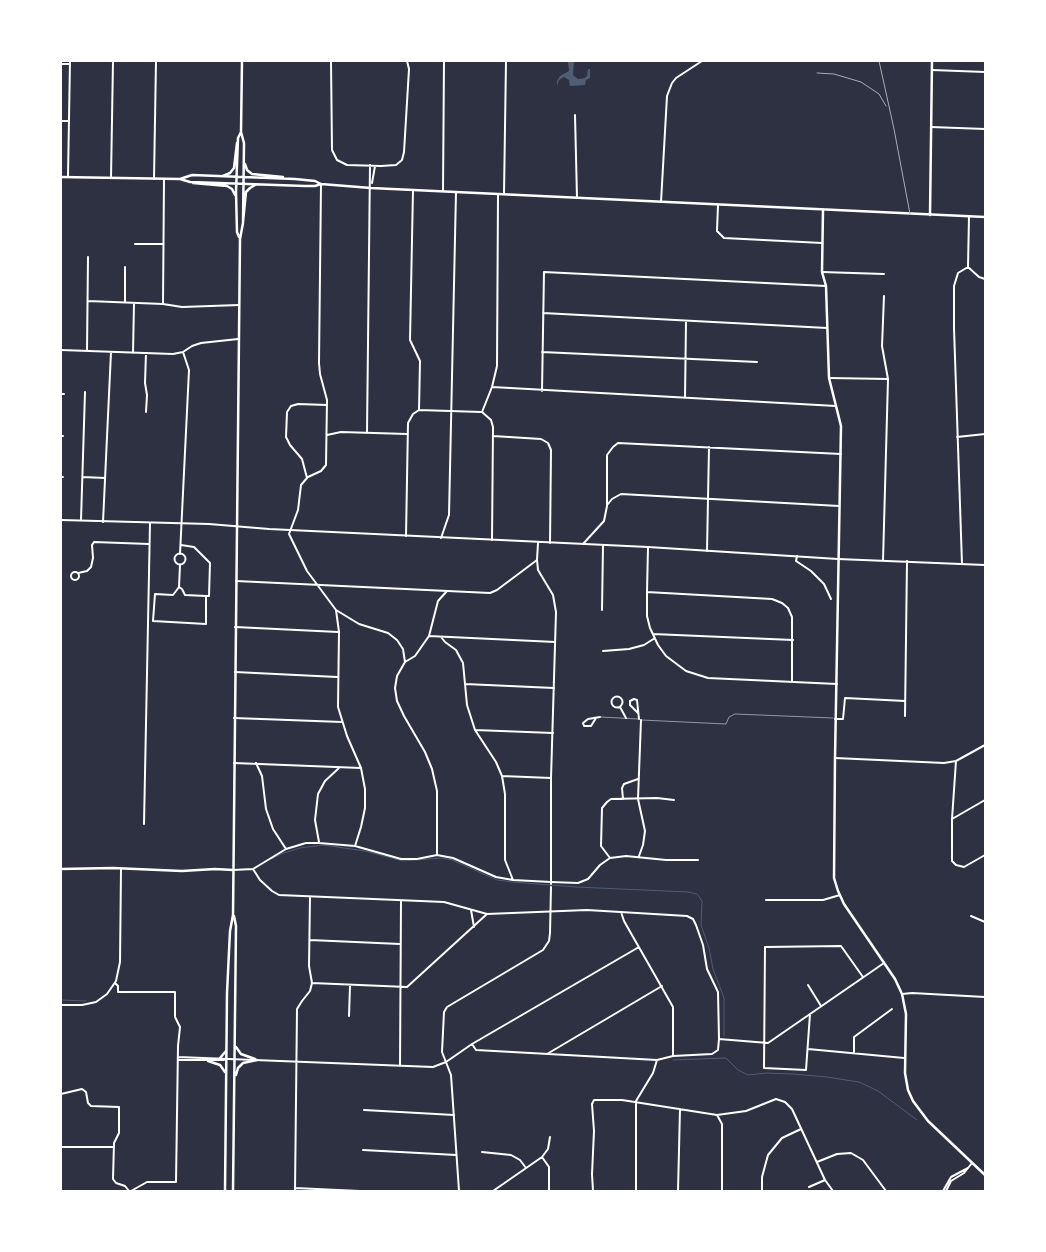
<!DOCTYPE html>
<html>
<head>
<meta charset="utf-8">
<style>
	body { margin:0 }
	#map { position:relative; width:1046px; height:1252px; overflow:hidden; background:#2d3142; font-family:Spectral,serif }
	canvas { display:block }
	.frame { position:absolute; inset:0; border:62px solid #fff; pointer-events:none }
</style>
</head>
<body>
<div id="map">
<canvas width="1046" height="1252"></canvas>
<div class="frame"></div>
</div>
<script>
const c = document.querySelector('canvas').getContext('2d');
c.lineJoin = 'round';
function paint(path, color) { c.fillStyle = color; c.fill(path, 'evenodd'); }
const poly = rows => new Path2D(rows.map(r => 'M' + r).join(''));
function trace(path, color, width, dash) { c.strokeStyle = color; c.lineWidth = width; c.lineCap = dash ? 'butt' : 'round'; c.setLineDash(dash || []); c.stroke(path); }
const water = poly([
	[568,61,574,61,573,75,578,79,585,78,587,76,588,69,590,69,590,78,586,80,585,85,570,86,569,80,564,77,559,80,557,86,557,81,560,76,569,71]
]);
const stream = poly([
	[272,859,281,854,300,848,323,845,365,851,403,861,441,858,452,860,497,880,512,882,576,887,688,892,697,894,702,901,701,925,709,948,713,969,724,998,724,1036],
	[61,1000,86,1001],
	[673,1060,726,1058,738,1070,748,1075,766,1073,793,1074,827,1077,859,1082,878,1091,917,1120]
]);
const service = poly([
	[601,717,638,719],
	[641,720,726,724,729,717,735,714,833,718]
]);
const minor = poly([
	[331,61,332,150,337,160,347,165,381,166,396,165,402,160,404,152,409,69,407,61],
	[61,64,69,64],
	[932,70,985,72],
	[575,115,577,198],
	[61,121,69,121],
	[931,127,985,129],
	[68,176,70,61],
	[111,178,113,61],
	[154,179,156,61],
	[372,183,375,166],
	[413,190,410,340,420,361,419,410],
	[443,191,444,61],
	[504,194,506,61],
	[718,205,717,231,724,238,822,243],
	[135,244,163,244],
	[968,267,969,216],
	[968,267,979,277,985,279],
	[822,272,884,274],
	[88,301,163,304,182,307,239,305],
	[125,302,125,267],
	[163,304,164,179],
	[543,313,827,328],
	[61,350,173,354,183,352,192,346,201,343,238,339],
	[87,351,88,257],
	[542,352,757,362],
	[133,353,134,303],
	[146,353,145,383,147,395,146,412],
	[830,378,888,379],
	[492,387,836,406],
	[542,391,544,272,826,286],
	[61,394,64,394],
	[685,398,686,321],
	[327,405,298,404,291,406,287,412,286,437,290,445,302,459,307,478,301,485,298,510,289,534,307,571,336,610,359,624,388,633,397,640,403,649,405,662,397,676,395,688,397,701,404,716,425,752,432,769,437,791,437,855],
	[419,410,481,412],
	[482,412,492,387,497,366,498,195],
	[482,412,491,420,493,427,492,540],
	[367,432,370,165],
	[327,435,341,432,407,434],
	[61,436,63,436],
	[493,436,541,439,548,443,551,450,550,543],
	[957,437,985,434],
	[61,477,63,477],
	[83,477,105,478],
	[308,477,321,471,326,465,327,400,320,374,319,363,321,184],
	[608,504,612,499,621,494,839,506],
	[81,520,85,392],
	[103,522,111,352],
	[406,536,408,423,413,414,419,410],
	[441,538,449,515,456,192],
	[583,544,604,521,607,506,607,455,613,447,618,443,841,454],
	[648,547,647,592,647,616,650,628,658,645,666,656,686,671,708,678,837,684],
	[707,551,709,447],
	'174.5 559a5.5 5.5 0 1 1 11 0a5.5 5.5 0 1 1-11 0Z',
	[180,554,189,370,183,352],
	[797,556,796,561,811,571,824,584,831,599],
	[838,559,985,565],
	[883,561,888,379,882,346,884,296],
	[962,564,954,328,954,286,958,273,968,267],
	'71 576a4 4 0 1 1 8 0a4 4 0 1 1-8 0Z',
	[78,573,87,571,91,567,93,558,92,545,94,542,149,544],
	[236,581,490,593,497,590,537,560],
	[179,587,173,595,155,594,153,621,206,624,206,596,209,596,210,563,194,547,181,545],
	[179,587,182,589,185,595,206,596],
	[179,587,180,565],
	[647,592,772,599,782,603,788,608,792,617,792,682],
	[336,610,339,632,338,707,347,736,361,768,365,789,365,808,361,827,355,846],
	[602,610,603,545],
	[235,627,338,632],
	[653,634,793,640],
	[429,636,555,642],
	[441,637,445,642,456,650,463,663,467,705,475,730,496,762,502,776,505,794,505,860,513,880],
	[603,651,629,649,644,645,655,638],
	[405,662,415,656,429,636,438,601,447,591],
	[235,672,337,677],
	[465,684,554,688],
	'611.5 702a5.5 5.5 0 1 1 11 0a5.5 5.5 0 1 1-11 0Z',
	[620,707,626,718],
	[638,713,630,705,630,701,634,699,637,700,639,719],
	[905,716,907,561],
	[234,718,342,722],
	[596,718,591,726,584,726,583,723,588,719,600,717],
	[835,719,843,719,845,698,905,701],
	[475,730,553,733],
	[835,758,944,763,956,761,985,745],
	[956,761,952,819,952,861,956,865,964,867,985,855],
	[234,763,361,768],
	[256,763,262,776,266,809,273,829,286,849],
	[502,776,551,778],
	[623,799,622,788,624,784,638,779],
	[952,819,985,800],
	[144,824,150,523],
	[319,842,315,820,318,794,325,781,339,768],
	[639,856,643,845,645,831,638,799,641,720],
	[610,858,601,846,602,808,607,802,611,799,657,798,674,800],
	[253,869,260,880,272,891,279,895,444,902,487,914,587,910,687,916,693,919,696,925,703,945,707,969,718,992,719,1039],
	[233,870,253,869,286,849,306,843,319,843,355,846,401,859,417,859,437,855,453,858,496,877,513,880,551,882,578,883,588,879,600,865,610,858,626,856,666,860,698,860],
	[766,900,823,900,840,895],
	[471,910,474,927],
	[621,912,624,921,673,1007,673,1056],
	[971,916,985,922],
	[310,940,400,944],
	[115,983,118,986,118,992,175,992,175,1017,180,1027,178,1046,176,1182,147,1182,131,1191],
	[312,983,407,987,487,914],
	[808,985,821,1006],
	[902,994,912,993,985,997],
	[61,1005,82,1005,96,1002,107,994,116,981,120,962,121,869],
	[810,1014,806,1070,764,1068,765,947,841,946,863,977],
	[349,1016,350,986],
	[472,1044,639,947],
	[808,1049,904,1058],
	[854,1052,854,1037,892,1009],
	[547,1054,662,986],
	[178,1057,433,1067,446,1062,472,1044,476,1050,657,1060,673,1056,712,1054,718,1050,719,1039,768,1043,884,963],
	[179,1060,224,1060],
	[400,1066,401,901],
	[61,1094,82,1089,86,1092,88,1103,91,1106,119,1107,119,1133,114,1143,113,1179,116,1183,125,1186,129,1191],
	[364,1110,454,1115],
	[717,1115,722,1124,722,1191],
	[61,1147,114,1147],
	[363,1150,456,1155],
	[482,1152,511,1155,520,1160,526,1168],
	[817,1162,837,1154,851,1153,863,1160,886,1191],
	[809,1187,825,1180],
	[295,1188,360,1191],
	[295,1191,297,1009,302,1001,310,991,312,983,309,966,310,897],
	[493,1191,542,1157],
	[549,1191,549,1167,542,1157,548,1149,550,1137],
	[593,1191,592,1174,594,1131,592,1104,594,1100,622,1100,717,1115,746,1111,776,1099,785,1102,792,1109,825,1180,833,1191],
	[636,1191,636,1101,653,1073,657,1060],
	[678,1191,680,1109],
	[762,1191,762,1177,768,1155,782,1138,801,1129],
	[943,1191,951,1177,968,1168],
	[946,1191,951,1181,964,1173,972,1163]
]);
const tertiary = poly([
	[661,202,667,96,672,83,676,78,702,61],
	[61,520,209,524,269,529,648,547,838,559],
	[538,543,537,560,538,570,553,595,556,612,551,778,551,884],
	[459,1191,451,1075,442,1052,444,1012,447,1007,543,950,549,941,550,933,551,887]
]);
const secondary = poly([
	[823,210,822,272,826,286,829,378,841,426,835,758,834,878,838,891,844,904,895,979,902,994,906,1014,905,1073,908,1090,913,1101,928,1121,985,1175],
	[930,215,932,61],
	[61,869,113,868,182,871,215,869,233,870]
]);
const primary = poly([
	[245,164,247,170,252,174,283,177],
	[223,176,230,173,234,168,237,143],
	[61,177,180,179,192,175,295,179,315,181,321,184,371,188,985,217],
	[180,179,190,182,305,186,315,186,321,184],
	[193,183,227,186,232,189,235,195],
	[243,222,246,192,250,188,255,185],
	[239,237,237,232,236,192,238,138,241,132],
	[236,1047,241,1054,255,1059],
	[220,1058,226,1051],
	[208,1061,220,1065,225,1072],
	[236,1075,238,1068,243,1063,257,1060],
	[225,1191,227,993,230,931,233,915,240,239,243,223,244,143,241,132,242,61],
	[233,1191,236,926,234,916]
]);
const rail = poly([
	[879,61,894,129,910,214],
	[817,73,834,74,861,82,879,94,886,106]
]);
paint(water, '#4f5d75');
trace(stream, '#4f5d75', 1);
trace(service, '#fff', 0.5);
trace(minor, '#fff', 2);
trace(tertiary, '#fff', 2);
trace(secondary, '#fff', 2.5);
trace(primary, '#fff', 2.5);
trace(rail, '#abadb3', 1);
</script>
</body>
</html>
